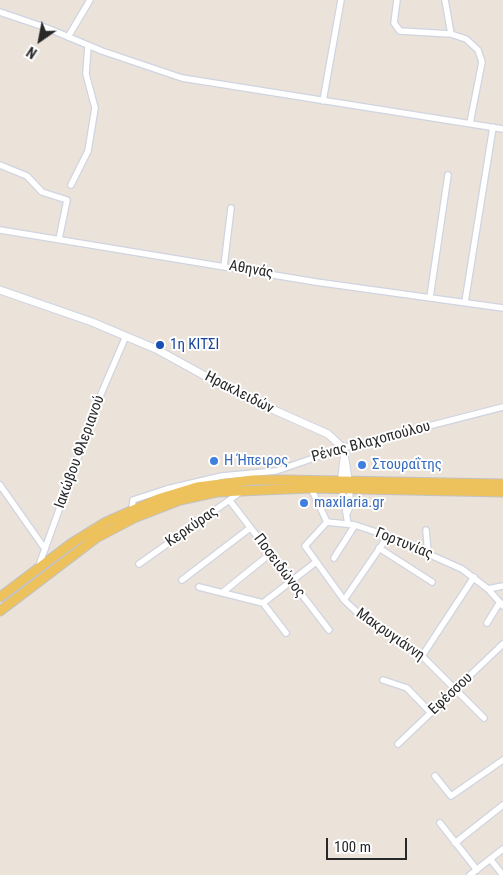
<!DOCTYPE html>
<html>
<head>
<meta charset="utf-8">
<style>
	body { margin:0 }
	#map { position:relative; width:503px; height:875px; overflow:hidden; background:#ebe2da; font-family:"Roboto Condensed",sans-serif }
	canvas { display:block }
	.north { position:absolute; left:15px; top:15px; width:50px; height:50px; -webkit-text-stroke:4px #fff; paint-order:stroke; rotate:213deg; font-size:14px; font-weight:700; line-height:20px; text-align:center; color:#282828 }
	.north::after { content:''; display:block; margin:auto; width:18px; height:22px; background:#282828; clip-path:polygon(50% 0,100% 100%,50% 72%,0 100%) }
	.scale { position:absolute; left:326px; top:838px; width:81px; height:22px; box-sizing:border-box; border:2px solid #282828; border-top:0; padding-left:6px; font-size:15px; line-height:18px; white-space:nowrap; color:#282828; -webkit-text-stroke:4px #fff; paint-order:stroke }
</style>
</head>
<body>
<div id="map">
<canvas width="503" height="875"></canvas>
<div class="north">N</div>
<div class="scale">100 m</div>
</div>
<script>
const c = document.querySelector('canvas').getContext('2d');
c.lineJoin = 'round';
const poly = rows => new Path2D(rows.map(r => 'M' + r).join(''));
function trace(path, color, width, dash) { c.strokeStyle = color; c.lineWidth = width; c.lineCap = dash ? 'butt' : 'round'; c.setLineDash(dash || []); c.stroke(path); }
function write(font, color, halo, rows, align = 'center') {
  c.font = font + ' "Roboto Condensed",sans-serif'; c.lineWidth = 4; c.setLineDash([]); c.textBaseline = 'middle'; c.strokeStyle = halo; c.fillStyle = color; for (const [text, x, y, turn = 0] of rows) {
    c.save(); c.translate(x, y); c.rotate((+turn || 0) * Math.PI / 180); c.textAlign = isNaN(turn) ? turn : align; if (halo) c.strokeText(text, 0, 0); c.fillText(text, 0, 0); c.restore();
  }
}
const minor = poly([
	[397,0,394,23,400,31,451,34,466,39,478,50,482,62,470,123],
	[445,0,451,34],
	[0,12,47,28,102,51,182,78,503,129],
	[68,37,90,0],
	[323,101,341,0],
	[0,165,27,176,42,192,67,200,59,239],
	[71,185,88,151,95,108,86,74,88,46],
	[0,230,316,282,503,308],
	[224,266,231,208],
	[430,297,448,175],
	[465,302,493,127],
	[0,485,45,549],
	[311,488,327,522,355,525,388,536,462,569,488,589,503,606],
	[342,489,348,524],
	[230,501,329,630],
	[132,510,133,500,167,489,222,476,276,471,343,448,503,407],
	[347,513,349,509,350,489],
	[327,522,305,546,344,600,360,615,422,656,484,718],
	[426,530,428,554],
	[379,548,432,582],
	[334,558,355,525],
	[139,564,242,491],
	[38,568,101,394,126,336],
	[182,580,250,528],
	[199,587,263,603,316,562],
	[488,589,503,586],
	[223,592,270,554],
	[344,600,388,536],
	[263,603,286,633],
	[487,623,500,602],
	[422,656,474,577],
	[383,680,407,688,431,713],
	[398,744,503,644],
	[435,776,451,796,503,760],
	[440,823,477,870],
	[455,843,503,805],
	[490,859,503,875],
	[470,875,503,849]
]);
const tertiary = poly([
	[0,290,92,322,156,349,236,393,328,434,343,448,349,484],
	[341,485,344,459]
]);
const primary = poly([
	[0,597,72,543,106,522,158,499,197,487,253,480,287,480,503,484],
	[0,611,96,538,136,517,180,500,217,492,311,488,503,492]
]);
const markers = [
	[160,345,5,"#1a4fb4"],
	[214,461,5,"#3f7fe0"],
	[362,465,5,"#3f7fe0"],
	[304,503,5,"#3f7fe0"]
];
const streetNames = [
	["Αθηνάς",251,270,10],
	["Ηρακλειδών",239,393,27],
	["Ρένας Βλαχοπούλου",371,442,-15],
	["Ιακώβου Φλεριανού",80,452,-70],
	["Κερκύρας",192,527,-35],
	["Γορτυνίας",404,544,22],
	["Ποσειδώνος",279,566,53],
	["Μακρυγιάννη",390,635,35],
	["Εφέσσου",451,694,-43]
];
const transitNames = [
	["1η ΚΙΤΣΙ",170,345]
];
const shopNames = [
	["Η Ήπειρος",224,461],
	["Στουραΐτης",372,465],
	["maxilaria.gr",314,503]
];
trace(minor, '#cfd4e1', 8);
trace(tertiary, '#cfd4e1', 9);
trace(primary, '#c3c3c3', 11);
trace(minor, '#fff', 5.5);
trace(tertiary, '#fff', 7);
trace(primary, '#edc25c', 9);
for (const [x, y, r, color] of markers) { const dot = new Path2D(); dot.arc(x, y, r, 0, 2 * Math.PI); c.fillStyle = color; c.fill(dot); trace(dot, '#fff', 2); }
write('15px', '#282828', '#fff', streetNames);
write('15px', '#164399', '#fff', transitNames, 'left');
write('15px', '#366cbe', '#fff', shopNames, 'left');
</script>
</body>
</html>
